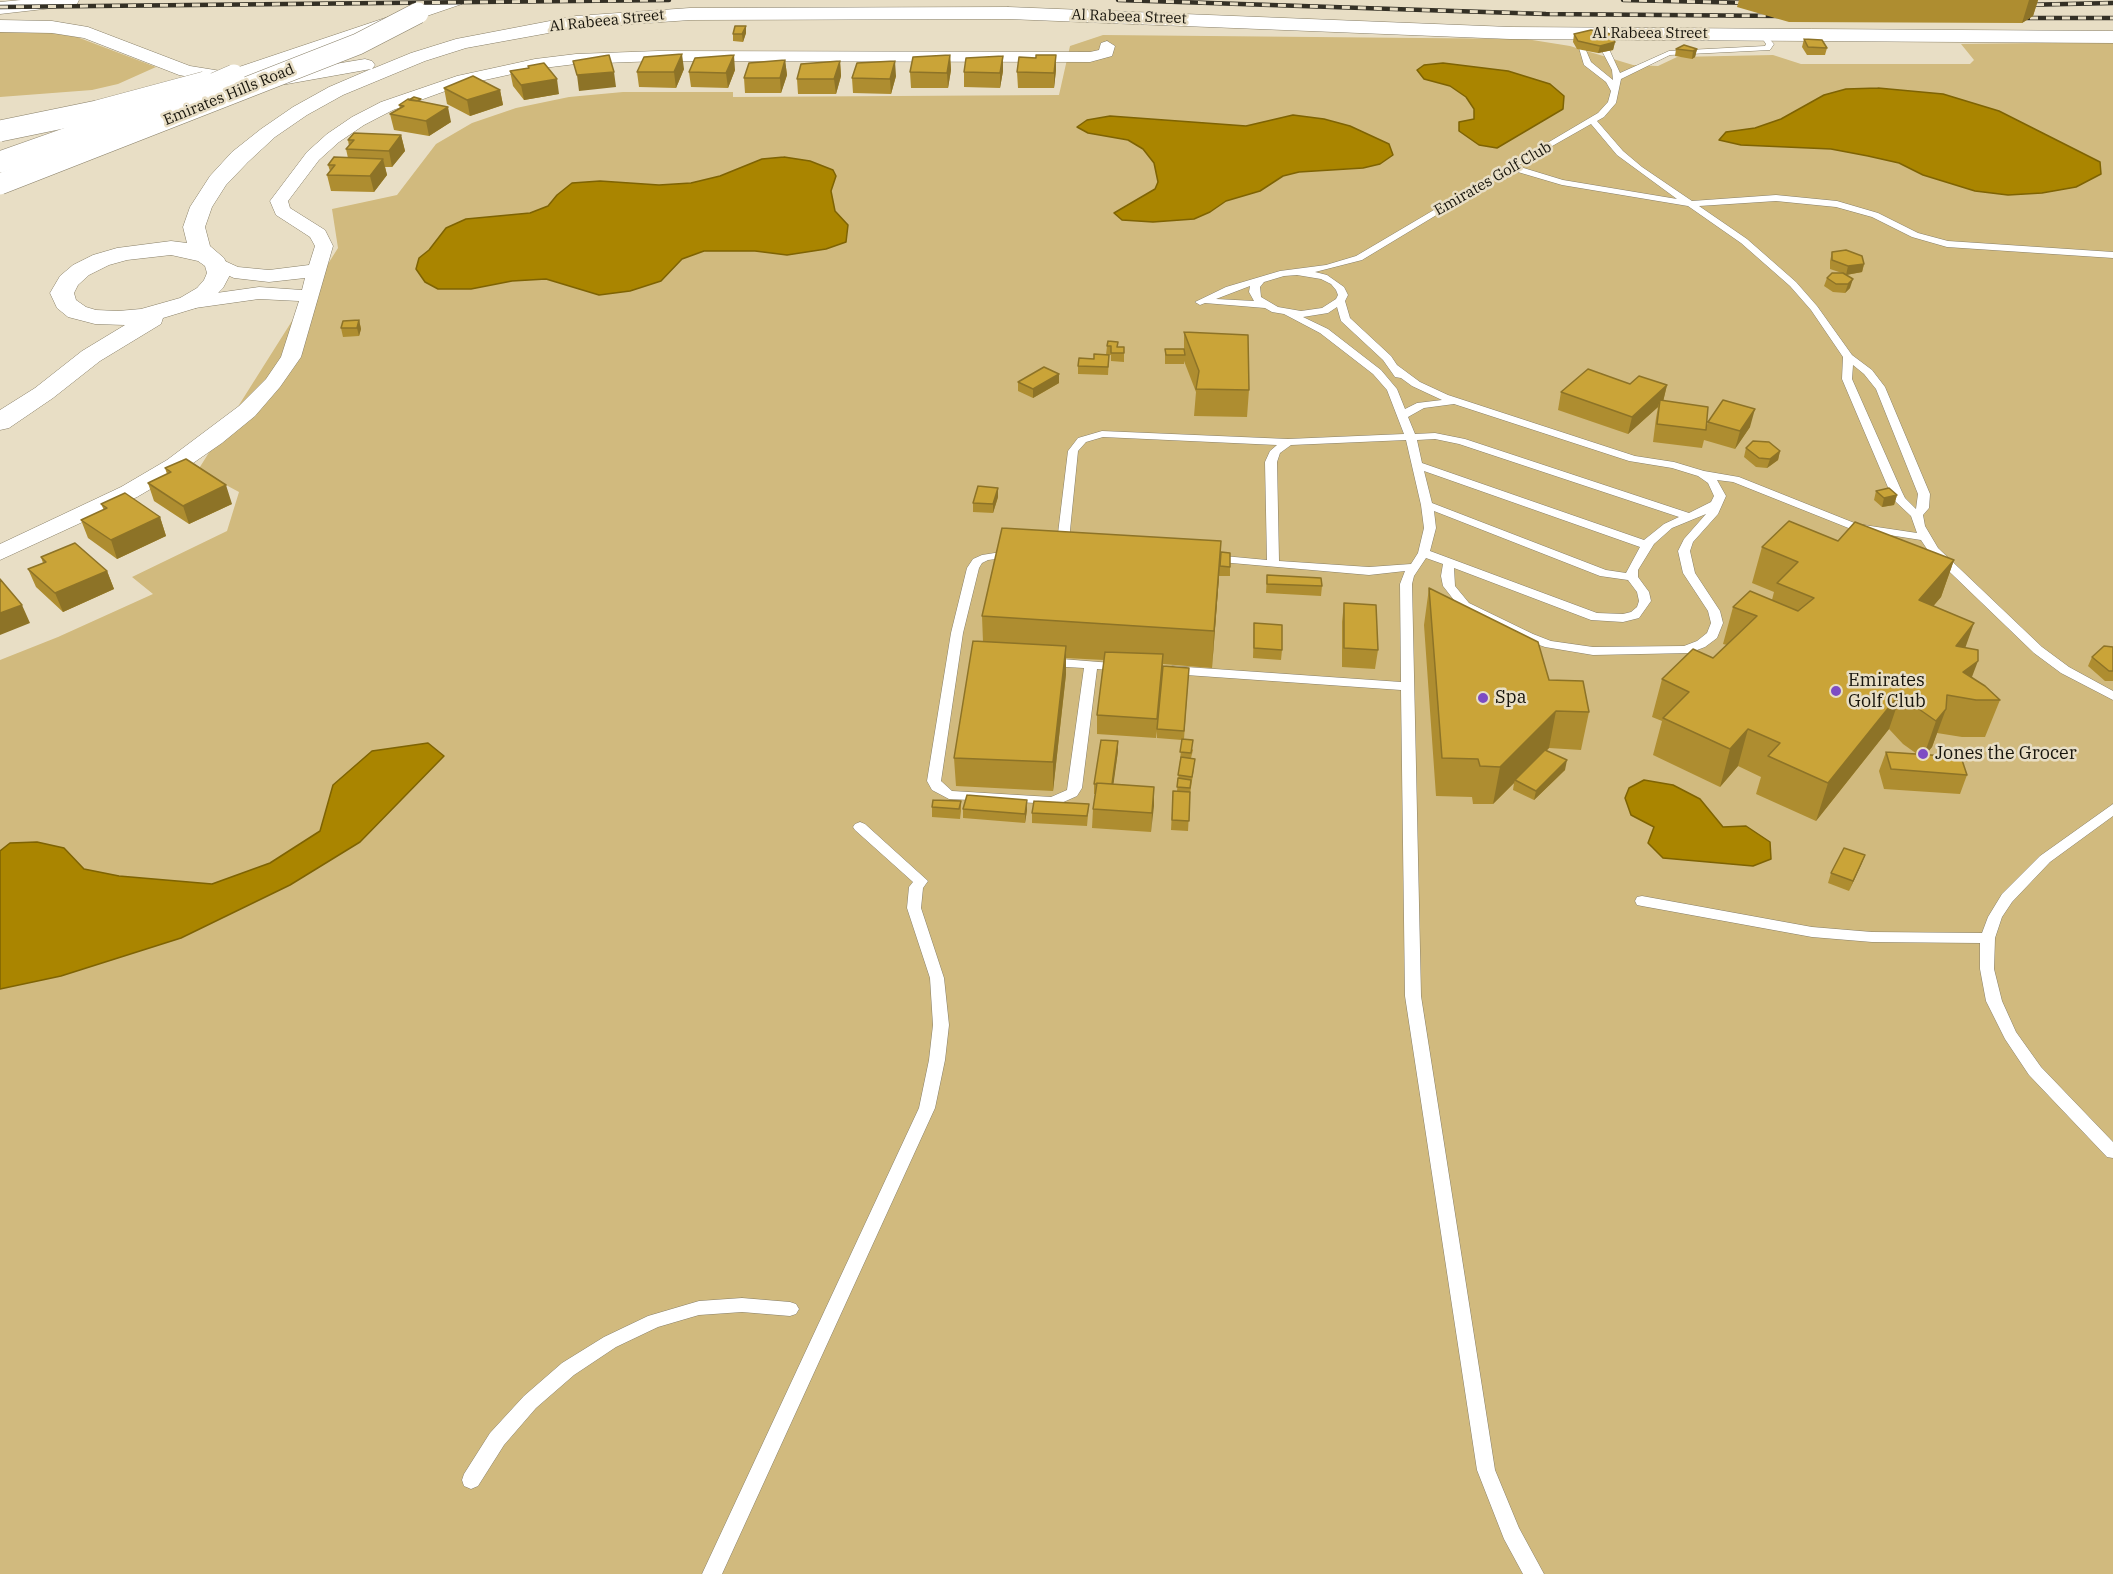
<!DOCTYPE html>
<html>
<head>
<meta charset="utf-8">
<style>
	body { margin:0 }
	canvas { display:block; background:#e8dec5 }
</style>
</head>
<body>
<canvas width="2113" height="1574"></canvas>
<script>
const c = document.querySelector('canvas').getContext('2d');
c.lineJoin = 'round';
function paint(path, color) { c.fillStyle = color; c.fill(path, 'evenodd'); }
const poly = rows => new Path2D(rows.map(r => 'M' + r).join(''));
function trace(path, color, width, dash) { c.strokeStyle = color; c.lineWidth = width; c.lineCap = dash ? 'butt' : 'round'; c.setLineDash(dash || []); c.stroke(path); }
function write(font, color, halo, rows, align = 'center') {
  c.font = font + ' "IBM Plex Serif",serif'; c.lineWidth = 5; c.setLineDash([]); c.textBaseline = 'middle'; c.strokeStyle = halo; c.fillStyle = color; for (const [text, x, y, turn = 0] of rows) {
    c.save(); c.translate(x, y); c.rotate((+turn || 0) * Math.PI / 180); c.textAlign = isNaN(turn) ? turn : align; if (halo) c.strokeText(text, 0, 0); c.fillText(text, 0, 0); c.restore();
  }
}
const green = poly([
	[0,29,27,29,77,37,156,67,118,84,92,90,0,97],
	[1103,35,1526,39,1570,46,1633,65,1658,66,1677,57,1773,55,1801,64,1970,64,1974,60,1961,44,2113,42,2113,1574,0,1574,0,660,58,637,153,594,132,577,227,531,239,492,198,470,338,248,332,209,397,195,436,144,472,123,516,108,569,97,623,92,733,92,733,97,1059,95,1070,46]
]);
const water = poly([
	[1443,63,1508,71,1550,84,1564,96,1563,109,1497,148,1479,145,1459,131,1459,122,1474,119,1474,109,1466,97,1450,86,1424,79,1417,70,1424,65,1443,63],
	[1878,88,1943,94,1999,111,2100,162,2101,174,2076,187,2042,193,2008,195,1975,191,1923,175,1899,163,1868,156,1831,149,1741,145,1719,140,1726,132,1755,128,1781,119,1824,95,1846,89,1878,88],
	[1293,115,1324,119,1350,126,1389,144,1393,155,1380,164,1363,168,1299,172,1283,176,1260,191,1226,201,1210,212,1194,219,1153,222,1122,220,1114,213,1155,189,1158,182,1154,163,1143,149,1128,140,1088,133,1077,127,1087,120,1110,116,1246,126,1293,115],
	[784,157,810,161,833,170,836,176,831,191,835,211,848,225,846,242,826,249,787,255,755,251,704,251,682,259,661,281,630,291,599,295,546,279,512,281,471,289,438,289,425,282,416,269,419,258,429,250,446,228,466,219,530,213,548,206,557,195,572,183,600,181,659,185,691,183,720,176,762,159,784,157],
	[428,743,444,756,360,842,290,885,181,938,61,976,0,989,0,851,10,843,37,842,64,848,84,869,119,876,212,884,270,863,320,831,333,785,372,751,428,743],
	[1644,780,1673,785,1700,799,1723,827,1746,826,1770,842,1771,859,1753,866,1663,858,1648,843,1654,827,1631,815,1625,798,1629,788,1644,780]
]);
const lane = poly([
	[1764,33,1774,44,1770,50,1670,55,1621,79,1616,103,1604,117,1597,121,1623,151,1642,167,1692,201,1776,195,1837,201,1878,213,1918,233,1948,241,2113,252,2113,258,1947,247,1912,237,1872,217,1836,207,1776,201,1699,206,1747,239,1796,282,1817,306,1852,355,1872,370,1885,387,1930,494,1929,508,1923,515,1925,526,1938,548,2042,647,2069,667,2113,691,2113,700,2061,673,2034,653,1929,552,1921,540,1851,529,1733,482,1717,480,1726,496,1718,514,1693,542,1690,551,1695,573,1720,611,1723,623,1717,638,1705,647,1689,653,1593,655,1545,647,1525,640,1461,609,1443,586,1441,576,1443,564,1426,558,1414,576,1412,584,1421,996,1495,1470,1519,1528,1544,1574,1523,1574,1504,1539,1477,1470,1405,996,1401,690,1172,674,1166,670,1172,666,1401,682,1400,584,1405,571,1369,575,1209,561,1207,559,1209,557,1213,555,1267,560,1265,462,1270,451,1277,445,1103,437,1086,442,1078,451,1068,550,1062,554,1058,552,1056,550,1068,451,1078,438,1102,431,1288,439,1404,434,1387,390,1373,374,1320,333,1284,314,1272,312,1265,308,1205,303,1200,305,1195,302,1226,287,1280,271,1326,265,1356,256,1598,113,1608,102,1611,91,1606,82,1584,65,1579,48,1585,48,1591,62,1613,80,1612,70,1602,51,1603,49,1609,49,1620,73,1669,51,1765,46,1766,44,1760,35,1764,33],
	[1591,124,1617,155,1677,199,1563,180,1517,166,1591,124],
	[1511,170,1562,185,1688,206,1741,243,1790,286,1811,310,1843,357,1842,379,1890,492,1896,502,1911,516,1917,533,1857,524,1739,477,1704,471,1674,462,1635,456,1448,395,1420,382,1397,365,1391,356,1350,318,1345,301,1348,295,1344,287,1327,275,1315,272,1362,260,1511,170],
	[1297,275,1321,279,1331,284,1336,290,1338,295,1336,299,1322,308,1301,311,1278,307,1261,297,1260,287,1264,282,1284,276,1297,275],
	[1250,286,1249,292,1254,301,1216,299,1250,286],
	[1337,307,1341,321,1383,360,1395,377,1401,378,1412,386,1442,400,1417,403,1405,409,1397,389,1381,370,1328,329,1303,317,1328,313,1337,307],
	[1853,365,1864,374,1876,389,1918,494,1916,509,1905,498,1902,492,1852,379,1853,365],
	[1454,404,1629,461,1672,468,1698,476,1708,483,1714,496,1711,502,1689,513,1465,439,1435,433,1415,434,1408,417,1424,408,1454,404],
	[1435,439,1459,444,1679,517,1664,524,1644,540,1422,463,1417,440,1435,439],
	[1406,440,1421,505,1424,528,1418,553,1411,564,1369,567,1279,561,1277,462,1280,453,1291,445,1406,440],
	[1424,471,1640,547,1626,573,1606,570,1432,503,1424,471],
	[1434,511,1600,576,1628,580,1637,592,1639,601,1637,607,1631,612,1623,614,1597,613,1430,551,1436,528,1434,511],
	[1706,514,1684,539,1678,551,1683,573,1708,611,1711,623,1707,633,1697,641,1684,646,1593,647,1551,641,1533,634,1469,603,1455,586,1454,568,1591,620,1623,622,1639,618,1651,601,1649,592,1638,577,1638,570,1654,544,1672,528,1706,514],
	[1014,550,1018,552,1020,554,1018,556,988,560,982,563,979,568,963,633,941,781,952,791,1051,797,1067,790,1084,668,1049,666,1043,662,1049,658,1124,664,1126,667,1124,670,1120,671,1097,669,1082,788,1077,796,1059,804,949,799,932,790,927,781,951,633,967,568,973,559,982,555,1014,550],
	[2113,804,2113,816,2050,862,2012,902,2002,917,1995,938,1994,969,2002,1001,2016,1032,2041,1067,2113,1142,2113,1158,2107,1157,2029,1075,2005,1039,1986,1001,1980,969,1980,943,1872,942,1812,937,1642,906,1637,905,1635,901,1637,897,1642,896,1812,927,1872,932,1982,933,1988,917,2002,894,2040,856,2113,804],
	[860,822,865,824,928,881,923,888,921,908,944,978,949,1025,945,1060,935,1108,722,1574,702,1574,919,1108,929,1060,933,1025,930,978,907,908,909,887,913,882,855,830,853,827,855,824,860,822],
	[742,1298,790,1302,796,1304,799,1309,796,1314,790,1316,742,1312,699,1315,658,1327,616,1347,574,1375,536,1408,504,1445,478,1486,471,1489,464,1486,462,1480,464,1474,490,1433,524,1396,562,1363,604,1337,648,1316,699,1301,742,1298]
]);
const street = poly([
	[1107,41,1115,46,1112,56,1090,62,658,61,576,64,535,69,462,85,393,110,364,125,339,142,319,160,288,201,290,208,325,230,333,246,301,357,280,387,255,416,222,443,183,470,137,497,0,560,0,544,121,487,167,460,239,406,266,379,281,357,299,301,259,299,188,309,181,307,178,303,181,299,188,297,259,287,302,290,305,278,269,282,234,278,209,267,206,263,209,259,216,257,238,267,269,270,309,265,315,246,310,237,276,215,270,201,307,152,327,134,352,117,381,102,457,76,535,59,576,54,658,51,1090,52,1099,50,1101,43,1107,41]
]);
const secondary = poly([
	[437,0,464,0,462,4,418,19,411,17,409,13,411,9,437,0],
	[1008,7,1510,27,2113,31,2113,43,1510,39,1008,19,690,20,576,28,466,48,425,61,343,95,307,115,275,137,248,162,226,185,212,207,205,227,210,246,224,258,231,273,223,288,213,298,196,308,163,318,161,324,100,361,53,398,9,428,0,430,0,410,35,388,82,351,125,325,95,324,68,317,57,308,50,293,60,276,73,265,93,255,117,248,171,241,187,243,183,227,190,207,210,176,232,152,261,129,293,107,329,87,371,69,287,84,221,83,179,75,84,38,52,33,0,32,0,20,52,21,88,27,190,66,221,71,287,72,365,59,372,61,375,65,372,69,411,53,456,39,576,16,690,8,1008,7],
	[171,255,198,261,205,266,207,273,204,280,197,288,180,298,141,309,118,311,96,310,86,307,76,300,74,293,78,285,89,275,109,265,127,260,171,255]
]);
const highway = poly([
	[21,0,79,0,77,4,70,6,0,14,0,2,21,0],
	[394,15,401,17,403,21,401,25,241,79,227,79,224,75,227,71,394,15]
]);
const rail = poly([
	[1118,0,1546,14,1783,16],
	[1623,0,1753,3],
	[2020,5,2113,3],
	[0,7,669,0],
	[2014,18,2113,18]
]);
const secondaryBridge = poly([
	[0,131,97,111,205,82],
	[0,184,358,44,418,13]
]);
const highwayBridge = poly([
	[0,162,181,98,234,75]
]);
const wall = poly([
	[1739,0,2038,0,2033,16,2022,23,1789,22,1737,7],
	[746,26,746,33,743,42,733,41,733,34],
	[1574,34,1615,42,1613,50,1598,53,1577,49,1573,42],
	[1804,39,1827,48,1825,55,1807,55,1802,47],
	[1676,49,1697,49,1695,57,1692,59,1675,56],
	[950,55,951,70,948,88,911,88,910,72],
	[1003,56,1003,71,1000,88,964,87,964,72],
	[785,60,787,75,781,93,745,93,744,78],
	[840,61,841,76,836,94,798,94,797,79],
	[528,66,559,94,524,100,513,86,510,71,528,68],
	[684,69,676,88,639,87,637,72],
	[735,70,728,88,691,87,689,72],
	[1056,70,1054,88,1018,88,1017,72],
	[896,76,891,94,853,93,852,78],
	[444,88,500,90,503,105,470,116,447,104],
	[421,102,451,122,429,136,394,130,390,114,400,108,399,105],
	[401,135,405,151,392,167,385,167,387,175,374,192,331,191,327,175,330,171,328,165,348,158,346,149,349,146,348,140],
	[1832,252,1864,264,1862,272,1846,275,1850,288,1845,293,1833,292,1824,286,1827,278,1842,273,1830,269,1830,261],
	[359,320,361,329,359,336,343,337,341,328],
	[1184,332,1249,390,1247,417,1194,416,1196,392,1184,361,1184,364,1165,364,1165,349,1184,349],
	[1118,342,1118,347,1124,347,1124,362,1111,361,1111,355,1109,355,1108,375,1078,374,1078,366,1094,359,1106,355,1107,346],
	[1059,374,1059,383,1033,398,1018,391,1018,382],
	[1667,385,1663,401,1707,425,1708,422,1750,427,1735,449,1704,440,1702,448,1653,442,1656,418,1658,407,1628,434,1558,410,1561,392],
	[1746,448,1780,451,1778,460,1767,468,1756,467,1744,457],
	[165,468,232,504,189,524,154,501,148,483,167,474],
	[1876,491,1897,495,1894,505,1882,507,1874,500],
	[998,497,993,513,973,512,973,503],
	[101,504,160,517,166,536,117,559,88,538,81,520,104,510],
	[1838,541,1954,560,1941,597,1933,606,1965,648,1972,677,2000,700,1985,737,1962,737,1937,733,1932,747,1925,755,1967,775,1960,794,1884,789,1879,771,1886,752,1917,754,1903,744,1889,729,1816,821,1756,794,1761,777,1738,766,1720,787,1653,755,1662,721,1652,717,1662,679,1713,658,1727,645,1723,644,1733,607,1772,600,1774,592,1752,583,1762,547],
	[1221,552,1230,567,1230,576,1219,576,1212,668,1163,664,1163,666,1189,668,1184,739,1193,750,1191,758,1194,768,1190,794,1188,831,1171,830,1173,791,1177,791,1182,740,1157,738,1157,731,1156,738,1097,734,1097,715,1104,660,1066,658,1066,674,1053,791,956,786,954,758,983,642,982,616],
	[41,557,107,571,114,589,63,612,36,587,28,569,43,563],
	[1267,575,1322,586,1321,596,1266,593],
	[1429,588,1549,680,1589,712,1581,750,1549,748,1546,751,1565,770,1534,800,1513,790,1514,783,1493,804,1473,804,1472,797,1436,796,1424,625],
	[1344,603,1378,650,1375,669,1342,667,1342,622],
	[1254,623,1282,650,1281,660,1253,658],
	[2113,647,2113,681,2105,681,2088,666,2092,657],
	[1118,751,1113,784,1154,787,1151,832,1092,828,1093,809,1095,794,1094,794,1094,784],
	[961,801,961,811,960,819,932,817,932,807],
	[1089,804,1087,826,1032,823,1032,813],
	[963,809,1027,810,1025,823,963,818],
	[1865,855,1861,865,1849,891,1828,883,1831,873]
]);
const shadedWall = poly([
	[2029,0,2038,0,2033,16,2022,23],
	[746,26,746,33,743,42,742,34],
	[1615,42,1613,50,1598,53,1600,46],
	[1697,49,1695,57,1692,59,1693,51],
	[682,54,684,69,676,88,674,72],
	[734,55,735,70,728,88,726,73],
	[950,55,951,70,948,88,947,73],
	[1056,55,1056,70,1054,88,1054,73],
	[1003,56,1003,71,1000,88,1000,73],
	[785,60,787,75,781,93,780,78],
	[840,61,841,76,836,94,834,79],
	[895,61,896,76,891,94,890,79],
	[614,72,616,87,579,91,577,75],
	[557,79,559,94,524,100,521,85],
	[500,90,503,105,470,116,467,100],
	[448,107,451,122,429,136,426,121],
	[401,135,405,151,392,167,389,151],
	[383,159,387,175,374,192,370,176],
	[1864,264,1862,272,1846,275,1848,266],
	[1853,279,1850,288,1845,293,1848,284],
	[359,320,361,329,359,336,357,328],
	[1059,374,1059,383,1033,398,1033,389],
	[1667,385,1663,402,1660,400,1658,407,1628,434,1632,417],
	[1755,409,1750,427,1735,449,1740,431],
	[1780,451,1778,460,1767,468,1770,459],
	[226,485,232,504,189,524,183,506],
	[998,488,998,497,993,513,993,504],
	[1897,495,1894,505,1882,507,1884,498],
	[160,517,166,536,117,559,111,540],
	[1221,541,1219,577,1212,668,1214,631],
	[1954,560,1941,597,1907,637,1919,600],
	[107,571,114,589,63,612,55,593],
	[22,605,30,623,0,635,0,613],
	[1974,623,1961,660,1956,646],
	[1066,646,1066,674,1053,791,1053,762],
	[1978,661,1964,698,1963,672],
	[1902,691,1889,729,1816,821,1828,783],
	[1946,709,1932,747,1923,758,1936,721],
	[1556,711,1549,748,1516,781,1515,780,1514,783,1493,804,1500,767],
	[1748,729,1738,766,1720,787,1730,749],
	[1118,741,1118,751,1112,795,1112,785],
	[1567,760,1565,770,1534,800,1536,791],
	[1154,787,1154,806,1151,832,1152,813],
	[1027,800,1027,810,1025,823,1025,814],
	[1865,855,1861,865,1849,891,1853,881]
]);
const building = poly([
	[735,26,746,26,742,34,733,34,735,26],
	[1591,30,1611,34,1615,42,1600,46,1578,41,1574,34,1591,30],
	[1804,39,1822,40,1827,48,1808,47,1804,39],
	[1684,45,1697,49,1693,51,1676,49,1684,45],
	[682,54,674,72,637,72,644,57,682,54],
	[609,55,614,72,577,75,573,61,609,55],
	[734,55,726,73,689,72,695,58,734,55],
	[950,55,947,73,910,72,913,57,950,55],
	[1036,55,1056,55,1054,73,1017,72,1019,57,1036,58,1036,55],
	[1003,56,1000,73,964,72,966,58,1003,56],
	[785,60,780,78,744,78,749,63,785,60],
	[840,61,834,79,797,79,801,64,840,61],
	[895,61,890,79,852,78,857,63,895,61],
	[544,63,557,79,521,85,510,71,529,68,528,66,544,63],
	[473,76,500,90,467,100,444,88,473,76],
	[414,97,421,99,417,101,409,100,414,97],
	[408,99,448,107,426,121,390,114,404,106,399,105,408,99],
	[354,133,401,135,389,151,346,149,354,140,348,140,354,133],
	[334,157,383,159,370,176,327,175,335,165,328,165,334,157],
	[1846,250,1862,256,1864,264,1848,266,1832,260,1832,252,1846,250],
	[1832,273,1843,273,1853,279,1848,284,1836,284,1827,278,1832,273],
	[359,320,357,328,341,328,343,321,359,320],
	[1184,332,1248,335,1249,390,1196,389,1199,371,1184,332],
	[1108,341,1118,342,1117,347,1124,347,1124,353,1111,353,1111,346,1107,346,1108,341],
	[1165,349,1184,349,1185,355,1166,355,1165,349],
	[1094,354,1109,355,1108,367,1078,366,1079,358,1094,359,1094,354],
	[1044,367,1059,374,1033,389,1018,382,1044,367],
	[1588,369,1630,384,1639,376,1667,385,1632,417,1561,392,1588,369],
	[1660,400,1708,407,1706,430,1657,424,1660,400],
	[1723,400,1755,409,1740,431,1708,422,1723,400],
	[1753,441,1769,442,1780,451,1770,459,1759,458,1746,448,1753,441],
	[186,459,226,485,183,506,148,483,171,472,165,468,186,459],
	[978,486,998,488,993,504,973,503,978,486],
	[1889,488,1897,495,1884,498,1876,491,1889,488],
	[125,493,160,517,111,540,81,520,107,508,101,504,125,493],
	[1789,521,1838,541,1855,522,1954,560,1919,600,1974,623,1956,646,1978,650,1978,661,1963,672,1985,686,2000,700,1976,700,1947,695,1946,709,1936,721,1916,707,1902,691,1828,783,1768,756,1780,743,1748,729,1730,749,1663,718,1689,692,1662,679,1693,649,1713,658,1757,616,1733,607,1750,591,1798,611,1814,598,1777,583,1798,562,1762,547,1789,521],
	[1002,528,1221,541,1214,631,982,616,1002,528],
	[75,543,107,571,55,593,28,569,46,562,41,557,75,543],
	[1221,552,1230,553,1230,567,1220,566,1221,552],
	[1267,575,1321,578,1322,586,1267,584,1267,575],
	[0,579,22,605,0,613,0,579],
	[1429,588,1538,642,1549,680,1583,681,1589,712,1556,711,1500,767,1480,766,1478,759,1442,758,1429,588],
	[1344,603,1376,605,1378,650,1344,648,1344,603],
	[1254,623,1282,625,1282,650,1254,648,1254,623],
	[973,641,1066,646,1053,762,954,758,973,641],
	[2104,646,2113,647,2113,671,2109,671,2092,657,2104,646],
	[1105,652,1163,654,1157,719,1097,715,1105,652],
	[1163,666,1189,668,1184,731,1157,729,1163,666],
	[1182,739,1193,740,1191,753,1180,752,1182,739],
	[1101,740,1118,741,1112,784,1097,783,1096,784,1094,784,1101,740],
	[1545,750,1567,760,1536,791,1515,780,1545,750],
	[1886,752,1961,757,1967,775,1891,769,1886,752],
	[1181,757,1195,759,1192,777,1178,775,1181,757],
	[1178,778,1191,780,1190,788,1177,787,1178,778],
	[1097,783,1154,787,1152,813,1093,809,1097,783],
	[1173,791,1190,792,1189,821,1172,820,1173,791],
	[967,795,1027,800,1025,814,963,809,967,795],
	[933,800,961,801,959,809,932,807,933,800],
	[1034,801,1089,804,1087,816,1032,813,1034,801],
	[1844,848,1865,855,1853,881,1831,873,1844,848]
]);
const markers = [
	[1836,691,6,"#7d4cc4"],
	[1483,698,6,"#7d4cc4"],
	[1923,754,6,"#7d4cc4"]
];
const farStreetnames = [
	["Al Rabeea Street",1129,17,2],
	["Al Rabeea Street",607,21,-6],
	["Al Rabeea Street",1650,34],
	["Emirates Hills Road",229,95,-22],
	["Emirates Golf Club",1493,179,-30]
];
const poiNames = [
	["Emirates",1848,681],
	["Golf Club",1848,702],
	["Spa",1495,698],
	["Jones the Grocer",1935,754]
];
paint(green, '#d1ba7e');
paint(water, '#aa8500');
trace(water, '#7e6303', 1.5);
trace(lane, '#887f67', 1);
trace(street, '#887f67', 1);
trace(secondary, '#887f67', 1);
trace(highway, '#887f67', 1);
paint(lane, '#fff');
paint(street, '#fff');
paint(secondary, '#fff');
paint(highway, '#fff');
trace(rail, '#343025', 4.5);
trace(rail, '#e8dec5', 3, [8]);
trace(secondaryBridge, '#887f67', 22, []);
trace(highwayBridge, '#887f67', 22, []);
trace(secondaryBridge, '#fff', 21);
trace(highwayBridge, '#fff', 21);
paint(wall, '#ae8d30');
paint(shadedWall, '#8d7327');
paint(building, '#caa438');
trace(building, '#8d7327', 1.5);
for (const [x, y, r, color] of markers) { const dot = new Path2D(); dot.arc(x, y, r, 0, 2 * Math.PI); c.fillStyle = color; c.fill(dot); trace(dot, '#e8dec5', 2); }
write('15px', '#17140b', '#e8dec5', farStreetnames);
write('18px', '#17140b', '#e8dec5', poiNames, 'left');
</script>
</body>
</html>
